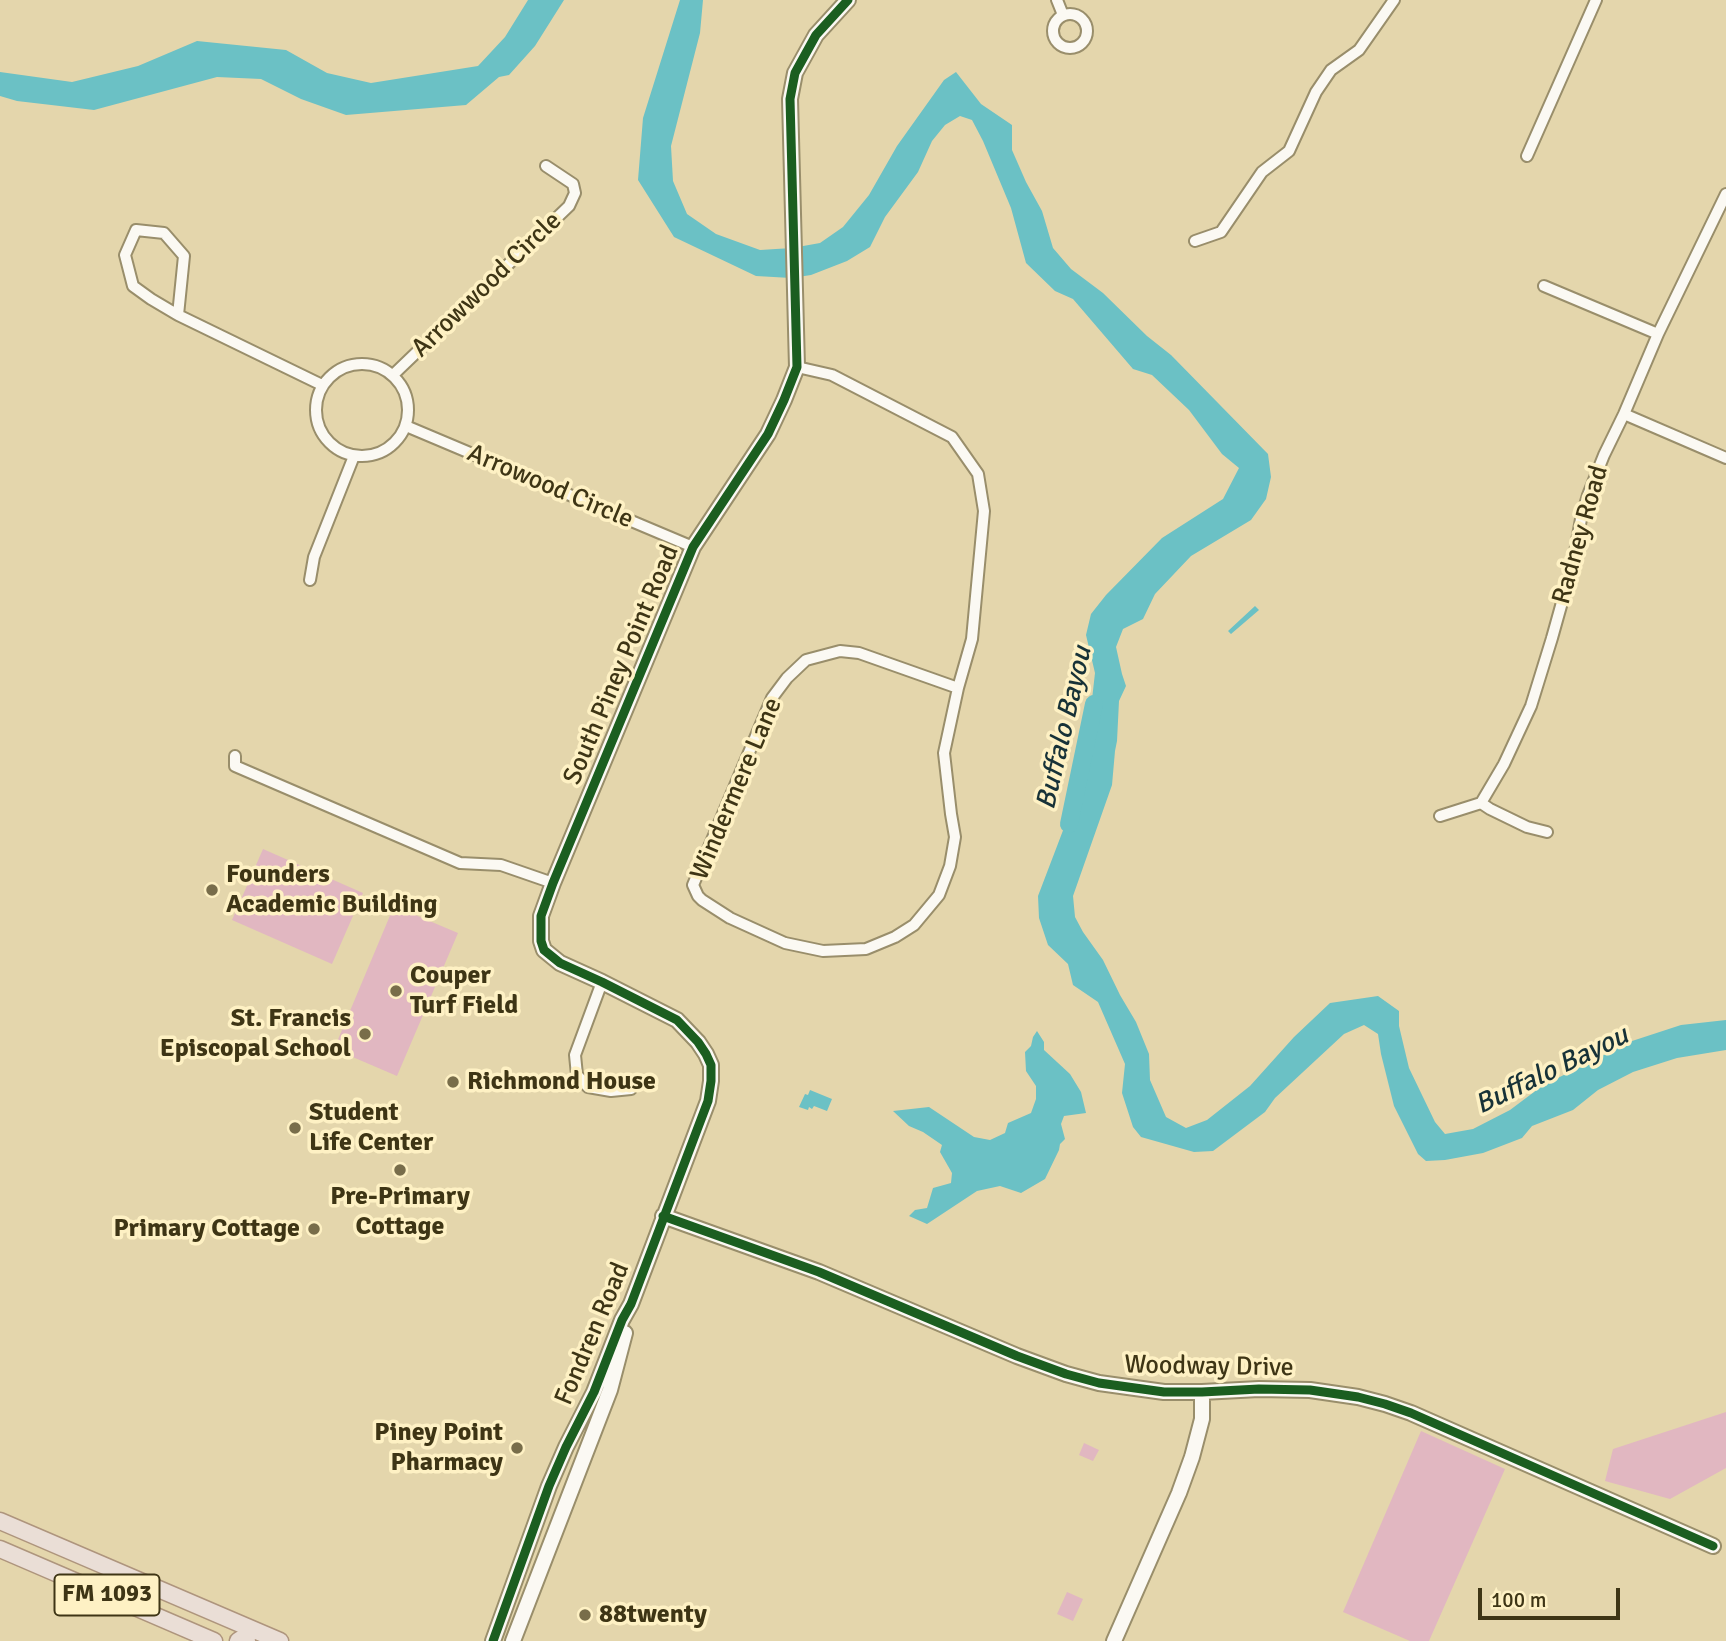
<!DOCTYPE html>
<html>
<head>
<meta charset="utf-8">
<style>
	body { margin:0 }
	#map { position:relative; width:1726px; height:1641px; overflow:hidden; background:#e4d6ac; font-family:Signika,sans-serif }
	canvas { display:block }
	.scale { position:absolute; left:1478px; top:1588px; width:142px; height:32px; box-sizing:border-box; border:4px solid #3e3515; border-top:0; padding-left:9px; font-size:21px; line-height:24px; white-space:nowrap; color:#3e3515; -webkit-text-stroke:5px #fef1c4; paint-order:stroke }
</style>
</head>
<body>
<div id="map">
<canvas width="1726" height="1641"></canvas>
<div class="scale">100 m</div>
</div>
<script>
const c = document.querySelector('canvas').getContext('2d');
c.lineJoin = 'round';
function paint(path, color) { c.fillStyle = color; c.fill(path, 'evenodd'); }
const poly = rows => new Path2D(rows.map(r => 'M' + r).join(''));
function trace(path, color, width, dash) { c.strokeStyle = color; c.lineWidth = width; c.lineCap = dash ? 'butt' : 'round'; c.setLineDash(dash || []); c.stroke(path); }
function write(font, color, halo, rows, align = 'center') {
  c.font = font + ' Signika,sans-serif'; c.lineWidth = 7; c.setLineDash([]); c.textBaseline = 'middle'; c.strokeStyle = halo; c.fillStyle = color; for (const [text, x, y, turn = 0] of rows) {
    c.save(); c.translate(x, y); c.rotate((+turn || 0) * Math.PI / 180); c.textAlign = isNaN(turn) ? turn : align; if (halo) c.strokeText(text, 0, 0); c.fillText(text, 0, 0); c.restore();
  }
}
const green = poly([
	[263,849,363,893,332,964,232,920],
	[394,906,458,933,397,1076,334,1049],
	[1726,1412,1726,1468,1670,1499,1605,1481,1613,1449],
	[1421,1431,1505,1469,1429,1641,1410,1641,1343,1612],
	[1084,1443,1099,1450,1093,1461,1079,1455],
	[1067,1592,1083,1599,1073,1621,1057,1614]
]);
const water = poly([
	[528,0,564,0,535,46,509,75,499,77,466,105,346,115,301,99,261,79,217,77,94,110,17,101,0,96,0,72,72,82,138,66,197,41,286,50,327,73,371,83,478,66,505,37],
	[680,0,703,0,700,33,671,146,673,181,687,214,716,234,760,250,792,248,820,243,843,227,869,195,897,146,944,80,956,72,981,104,1012,125,1012,150,1026,182,1042,211,1053,248,1071,269,1103,293,1147,336,1171,355,1268,454,1271,477,1266,499,1251,520,1191,556,1155,594,1143,619,1123,629,1116,647,1122,674,1126,686,1119,701,1117,741,1115,751,1112,785,1073,896,1075,917,1083,932,1103,960,1120,995,1136,1022,1149,1054,1150,1080,1166,1117,1186,1128,1207,1120,1250,1086,1294,1037,1330,1003,1378,996,1399,1011,1399,1026,1409,1068,1435,1122,1445,1134,1473,1129,1510,1110,1542,1086,1629,1042,1681,1025,1726,1020,1726,1050,1677,1058,1633,1072,1598,1090,1573,1110,1532,1126,1522,1138,1483,1153,1445,1160,1426,1161,1418,1154,1394,1106,1381,1054,1378,1034,1364,1025,1344,1034,1275,1098,1265,1112,1213,1151,1194,1152,1141,1137,1133,1127,1122,1093,1125,1064,1098,1002,1073,985,1068,964,1048,945,1039,918,1038,896,1083,778,1095,673,1086,635,1091,614,1106,595,1162,538,1223,499,1239,468,1222,454,1189,410,1152,375,1133,369,1073,299,1055,291,1026,263,1011,208,983,141,972,120,960,116,945,125,932,141,918,172,885,217,870,247,847,261,811,275,791,278,756,276,674,237,638,180,643,118],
	[1255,606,1259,610,1231,634,1228,631],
	[1037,1031,1044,1042,1044,1050,1070,1074,1081,1092,1086,1113,1064,1116,1061,1124,1065,1139,1060,1144,1059,1150,1045,1179,1021,1193,1000,1186,977,1191,927,1224,909,1216,915,1210,927,1208,933,1188,951,1183,952,1173,940,1152,942,1145,923,1132,909,1126,893,1111,929,1107,974,1137,990,1140,1005,1133,1008,1123,1031,1113,1036,1099,1036,1086,1026,1071,1025,1052,1031,1046,1033,1037],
	[810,1090,832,1099,827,1111,814,1106,812,1109,809,1107,808,1110,799,1107,805,1094,808,1095]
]);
const river = poly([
	[1069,824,1094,704]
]);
const street = poly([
	[1057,0,1063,15],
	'1053 31a17 17 0 1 1 34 0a17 17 0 1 1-34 0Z',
	[1527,156,1596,0],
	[1195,241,1221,232,1262,172,1289,151,1316,92,1331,70,1359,50,1394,0],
	[1544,286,1658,334],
	[178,315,151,299,133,286,125,255,136,230,164,233,184,256,178,315,322,385],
	'316 410a46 46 0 1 1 92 0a46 46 0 1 1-92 0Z',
	[797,367,832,375,952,437,978,474,984,511,972,639,958,688],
	[394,374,569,206,575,193,573,184,546,166],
	[1624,414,1726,458],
	[406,426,693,547],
	[310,580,314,557,354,456],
	[840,651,859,653,958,688,944,753,951,814,955,837,950,866,939,895,914,925,895,937,866,949,823,951,785,943,730,918,702,900,698,896,693,885,772,698,787,678,806,660,840,651],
	[235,756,235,766,460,863,501,865,553,883],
	[1481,803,1490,809,1527,827,1547,832],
	[1440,816,1481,803,1504,764,1531,706,1552,638,1573,563,1581,519,1588,495,1604,455,1624,414,1658,334,1726,194],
	[602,982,575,1055,577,1075,588,1087,611,1091,631,1089]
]);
const secondary = poly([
	[663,1216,819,1272,1017,1356,1066,1374,1099,1383,1164,1392,1202,1392,1259,1389,1310,1390,1358,1397,1385,1404,1411,1413,1713,1546],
	[493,1641,549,1486,566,1447,594,1392,622,1320,631,1304,708,1101,711,1081,711,1065,706,1054,698,1042,677,1020,602,982,560,963,544,950,541,941,541,916,553,883,693,547,768,434,784,400,797,367,790,99,795,73,816,35,848,0],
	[513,1641,610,1390,625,1333],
	[1114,1641,1179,1493,1192,1457,1202,1419,1202,1392]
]);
const primary = poly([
	[0,1521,280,1641],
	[0,1549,214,1641],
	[238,1641,241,1639,247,1641]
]);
const cycleway = poly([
	[663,1216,819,1272,1017,1356,1066,1374,1099,1383,1164,1392,1202,1392,1259,1389,1310,1390,1358,1397,1385,1404,1411,1413,1713,1546],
	[493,1641,549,1486,566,1447,594,1392,622,1320,631,1304,708,1101,711,1081,711,1065,706,1054,698,1042,677,1020,602,982,560,963,544,950,541,941,541,916,553,883,693,547,768,434,784,400,797,367,790,99,795,73,816,35,848,0]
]);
const markers = [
	[212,890,7,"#786d4a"],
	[396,991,7,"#786d4a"],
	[365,1034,7,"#786d4a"],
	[453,1082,7,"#786d4a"],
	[295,1128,7,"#786d4a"],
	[400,1170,7,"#786d4a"],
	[314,1229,7,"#786d4a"],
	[517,1448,7,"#786d4a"],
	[585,1615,7,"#786d4a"]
];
const shields = [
	[107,1595,105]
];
const shieldNames = [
	["FM 1093",107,1595]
];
const streetNames = [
	["Arrowwood Circle",487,285,-44],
	["Arrowood Circle",550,487,23],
	["Radney Road",1581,535,-74],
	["South Piney Point Road",622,665,-67],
	["Windermere Lane",737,789,-67],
	["Fondren Road",593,1334,-67],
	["Woodway Drive",1209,1367,1]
];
const poiNames = [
	["Founders",226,875],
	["Academic Building",226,905],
	["Couper",410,976],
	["Turf Field",410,1006],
	["St. Francis",351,1019,"right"],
	["Episcopal School",351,1049,"right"],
	["Richmond House",467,1082],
	["Student",309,1113],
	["Life Center",309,1143],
	["Pre-Primary",400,1197,"center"],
	["Cottage",400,1227,"center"],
	["Primary Cottage",300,1229,"right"],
	["Piney Point",503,1433,"right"],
	["Pharmacy",503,1463,"right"],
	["88twenty",599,1615]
];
const waterNames = [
	["Buffalo Bayou",1065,728,-77],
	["Buffalo Bayou",1552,1071,-26]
];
paint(green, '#e1b7c1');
paint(water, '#6bc1c5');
trace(river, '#6bc1c5', 18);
trace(street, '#998e6b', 14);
trace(secondary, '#998e6b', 18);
trace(primary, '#ae957d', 19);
trace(street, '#fbf9f3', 10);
trace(secondary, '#fbf9f3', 14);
trace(primary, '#eaded6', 16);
trace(cycleway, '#1b5e20', 9);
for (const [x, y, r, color] of markers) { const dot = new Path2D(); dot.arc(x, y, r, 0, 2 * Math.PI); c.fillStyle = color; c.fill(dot); trace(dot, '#fef1c4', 2.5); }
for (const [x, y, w] of shields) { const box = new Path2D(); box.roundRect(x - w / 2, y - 20.5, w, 41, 5); c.fillStyle = '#fef1c4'; c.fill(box); trace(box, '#3e3515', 2); }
write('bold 24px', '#3e3515', null, shieldNames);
write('26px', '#3e3515', '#fef1c4', streetNames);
write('bold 26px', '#3e3515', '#fef1c4', poiNames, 'left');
write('italic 28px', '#173238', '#fef1c4', waterNames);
</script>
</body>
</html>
